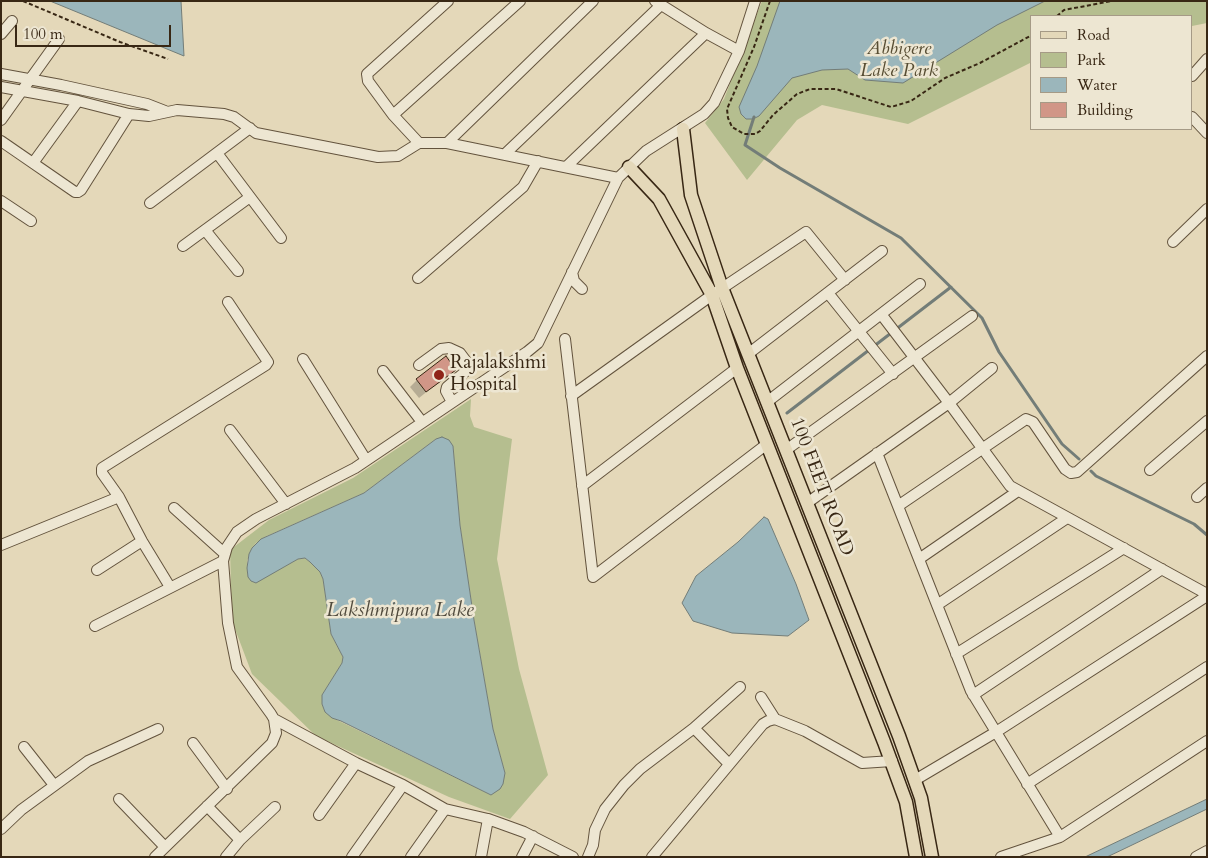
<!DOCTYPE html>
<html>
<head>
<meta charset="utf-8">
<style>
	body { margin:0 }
	#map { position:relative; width:1208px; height:858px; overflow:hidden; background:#e4d8b9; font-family:Cardo,serif }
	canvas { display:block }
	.frame { position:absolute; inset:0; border:2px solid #382714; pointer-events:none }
	.legend { position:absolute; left:1030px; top:15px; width:162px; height:115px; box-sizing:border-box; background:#ede6d2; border:1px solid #a59a86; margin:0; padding:6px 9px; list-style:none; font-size:15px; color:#382714 }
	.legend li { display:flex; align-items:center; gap:10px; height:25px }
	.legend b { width:25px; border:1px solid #a59a86 }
	.scale { position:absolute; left:15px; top:25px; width:156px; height:22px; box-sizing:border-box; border:2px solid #382714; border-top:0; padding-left:6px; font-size:15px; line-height:18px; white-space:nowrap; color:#382714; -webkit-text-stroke:4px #ede6d2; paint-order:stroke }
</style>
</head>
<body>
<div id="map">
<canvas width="1208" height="858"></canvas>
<div class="frame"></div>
<ul class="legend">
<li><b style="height:6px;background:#e4d8b9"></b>Road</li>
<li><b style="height:14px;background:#b5be8f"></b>Park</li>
<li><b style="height:14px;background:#9bb6bb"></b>Water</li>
<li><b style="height:14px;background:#d19687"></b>Building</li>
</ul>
<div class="scale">100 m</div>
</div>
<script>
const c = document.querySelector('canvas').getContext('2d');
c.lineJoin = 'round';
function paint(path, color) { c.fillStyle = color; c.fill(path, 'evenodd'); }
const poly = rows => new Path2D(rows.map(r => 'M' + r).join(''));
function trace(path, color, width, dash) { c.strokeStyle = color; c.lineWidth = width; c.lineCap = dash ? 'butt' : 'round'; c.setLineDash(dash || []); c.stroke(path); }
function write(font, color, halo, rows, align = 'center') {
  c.font = font + ' Cardo,serif'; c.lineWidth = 5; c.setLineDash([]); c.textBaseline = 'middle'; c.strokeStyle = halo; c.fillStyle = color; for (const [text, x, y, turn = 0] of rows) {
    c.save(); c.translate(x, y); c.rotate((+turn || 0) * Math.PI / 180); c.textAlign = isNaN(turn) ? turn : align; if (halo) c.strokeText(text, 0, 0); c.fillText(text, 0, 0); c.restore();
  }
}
const green = poly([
	[762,1,1207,1,1207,23,1192,26,1192,16,1032,16,1032,62,908,124,822,105,797,120,747,180,705,123,724,99],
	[471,399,470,416,474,427,512,439,497,559,519,669,548,775,510,819,449,797,316,736,252,674,232,621,230,550,269,520,353,478],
	[436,439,453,446,460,525,474,620,493,729,505,773,491,795,337,720,325,712,322,704,322,695,342,663,343,657,331,634,323,579,320,572,310,562,305,558,298,559,262,578,248,577,247,561,252,548,256,543,267,536,364,493]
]);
const water = poly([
	[50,1,181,1,184,56,50,1],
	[780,1,1045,1,997,25,903,83,865,80,848,69,822,70,792,78,759,116,753,119,746,119,741,114,739,107,757,66,780,1],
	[442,437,449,440,453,446,460,525,474,620,493,729,505,773,503,784,500,789,491,795,341,721,332,718,325,712,322,704,322,695,342,663,343,657,331,634,323,579,320,572,310,562,305,558,298,559,256,583,251,581,248,577,247,568,249,554,252,548,261,539,364,493,436,439,442,437],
	[764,517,768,519,796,584,809,620,788,636,732,633,693,621,682,603,696,576,738,542,764,517],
	[1207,799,1207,809,1130,846,1107,857,1085,857,1207,799]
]);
const shadow = poly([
	[455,369,419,398,410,387,417,380]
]);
const stream = poly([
	[754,117,745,145,780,168,901,238,982,318,999,352,1062,444,1079,459],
	[787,413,951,287],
	[1091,471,1096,476,1194,524,1207,535]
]);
const building = poly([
	[446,356,456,370,426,392,416,379,446,356]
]);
const path = poly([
	[23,1,120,42,168,59],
	[770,1,754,47,727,109,728,118,732,127,744,134,755,134,760,131,773,115,797,94,810,89,836,89,891,107,911,101,945,78,980,63,1032,35],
	[1057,16,1064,10,1112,1]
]);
const minor = poly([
	[655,1,706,33,739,51],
	[1,34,12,21],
	[1,74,61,85,147,104,165,111],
	[1192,76,1207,59],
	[1,87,78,101,129,114,149,116,177,110,224,114,234,117,256,133,378,157,398,156,419,143,447,143,618,178],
	[393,115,520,1],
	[1192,117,1207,133],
	[1,120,59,39],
	[1,141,75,192,78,192,81,190,129,114],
	[419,143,393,115,368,81,367,74,448,1],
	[447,143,593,1],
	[217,153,281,238],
	[506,153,661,5],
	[33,163,78,101],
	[567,166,706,33],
	[1,201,31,221],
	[150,203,250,128],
	[205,230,238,271],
	[1173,242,1207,209],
	[183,246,250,197],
	[572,272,574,281,582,289],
	[418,278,523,187,538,161],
	[828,293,893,374],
	[881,314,949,403,1010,486,1207,594],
	[565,339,593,577],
	[748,354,882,251],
	[303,359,366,460],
	[419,365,441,349,449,348,460,353,466,361,467,368,466,371,447,387,446,391,452,402],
	[383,371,422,422],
	[571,396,712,295,806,232,845,280],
	[767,402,920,284],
	[230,430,286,504],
	[786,450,972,316],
	[877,453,971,691,1060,837],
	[1150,470,1207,421],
	[582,486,737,368],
	[119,497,102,473,102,468,266,365,268,362,228,302],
	[1197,497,1207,488],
	[807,503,949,403,992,368],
	[898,506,1026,419,1033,422,1065,469,1071,473,1077,472,1207,356],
	[174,508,225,554],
	[1,545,119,497,142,541,170,587],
	[919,559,1018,491],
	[97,570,142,541],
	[593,577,767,444],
	[937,605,1067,518],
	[95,626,223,561],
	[956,654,1124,548],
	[973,695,1162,569],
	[761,697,775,719],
	[274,719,356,763,403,785,445,809,488,819,524,832,573,857],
	[694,728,729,764],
	[193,743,227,789],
	[24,747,54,785],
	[915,780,996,732,1207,596],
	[1027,784,1207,667],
	[119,799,165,847],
	[207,806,240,840,226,857],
	[319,815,356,763],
	[1,829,21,810,88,761,158,729],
	[240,840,275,807],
	[155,857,272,743,276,733,274,719,271,714,237,667,228,623,223,561,227,547,237,532,256,519,355,468,527,352,538,343,618,178,646,151,704,114,714,103,739,51,755,1],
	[352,857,403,785],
	[411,857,445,809],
	[481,857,488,819],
	[522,857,533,836],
	[588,857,593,845,595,830,605,809,624,785,640,769,694,728,740,687],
	[652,857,763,724,768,721,775,719,805,731,862,763,892,761],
	[1001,857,1060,837,1207,741],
	[1196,857,1207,851]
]);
const major = poly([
	[683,129,691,195,722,288,899,736,921,798,932,857],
	[629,167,659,199,712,295,737,368,884,742,906,802,916,857]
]);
const markers = [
	[439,375,6,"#8f2418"]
];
const parkNames = [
	["Abbigere",899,50],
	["Lake Park",899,72]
];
const poiNames = [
	["Rajalakshmi",450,364],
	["Hospital",450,386]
];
const streetNames = [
	["100 FEET ROAD",821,487,69]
];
const waterNames = [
	["Lakshmipura Lake",400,611]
];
paint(green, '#b5be8f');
paint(water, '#9bb6bb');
trace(water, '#737d78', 1);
paint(shadow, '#0003');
trace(stream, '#737d78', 3);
paint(building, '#d19687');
trace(building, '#382714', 1);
trace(minor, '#63533d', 12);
trace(major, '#382714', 15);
trace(path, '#382714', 2, [4, 2.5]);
trace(minor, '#ede6d2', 10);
trace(major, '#e4d8b9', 12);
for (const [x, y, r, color] of markers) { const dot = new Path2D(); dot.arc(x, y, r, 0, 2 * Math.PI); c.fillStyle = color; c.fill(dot); trace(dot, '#ede6d2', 2); }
write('italic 19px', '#574d33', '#ede6d2', parkNames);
write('19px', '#382714', '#ede6d2', poiNames, 'left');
write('19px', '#382714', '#ede6d2', streetNames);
write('italic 20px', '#514b3e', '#ede6d2', waterNames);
</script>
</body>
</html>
